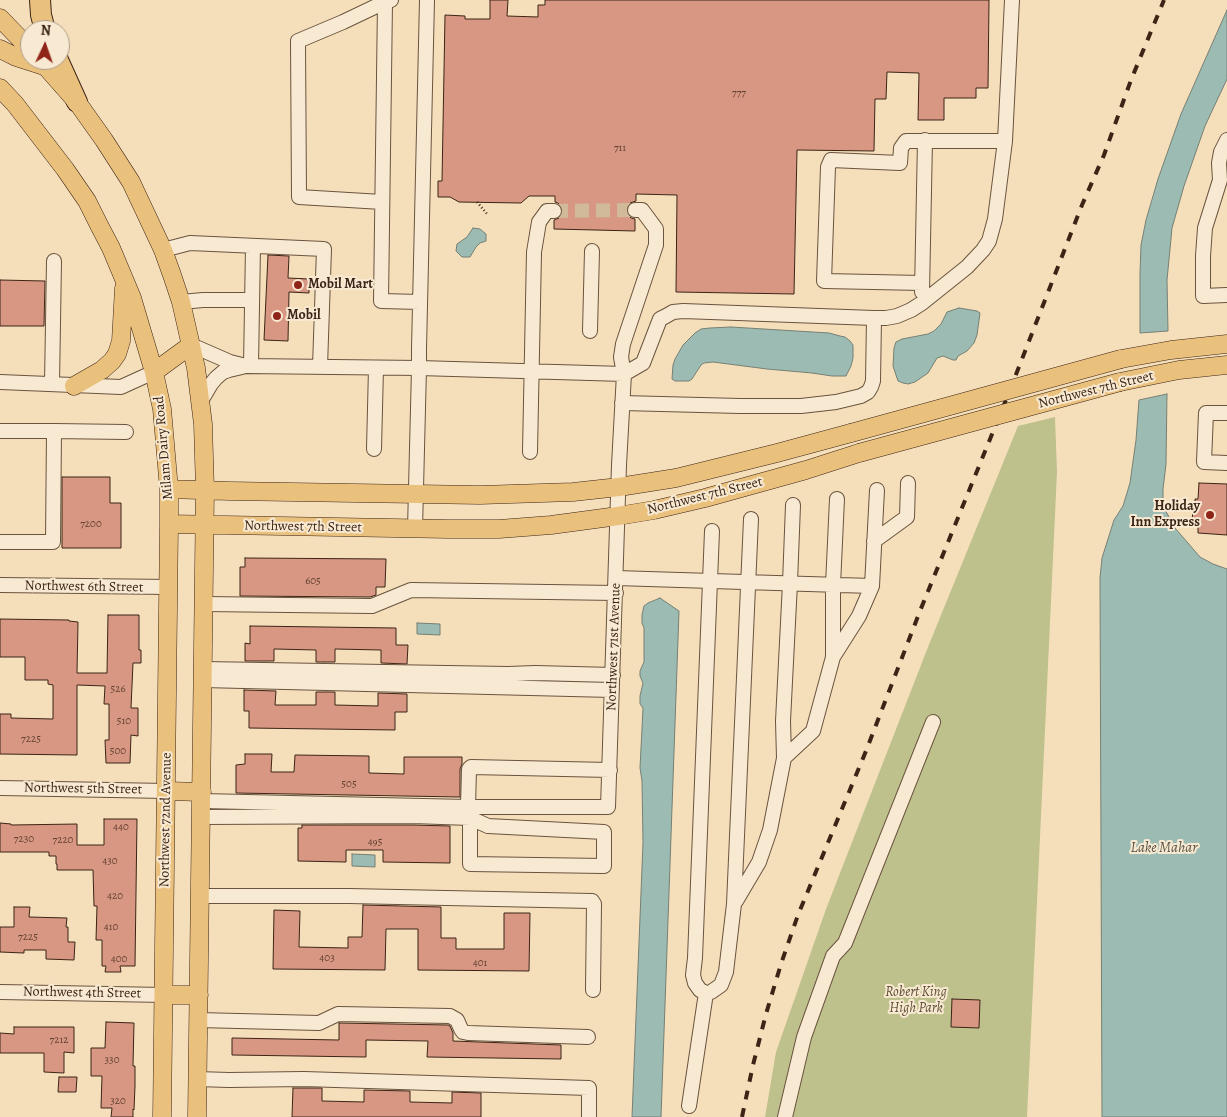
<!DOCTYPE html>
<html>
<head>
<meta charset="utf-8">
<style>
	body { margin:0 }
	#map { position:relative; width:1227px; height:1117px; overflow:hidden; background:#f5dfba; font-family:Alegreya,serif }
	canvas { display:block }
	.north { position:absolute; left:20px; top:20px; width:50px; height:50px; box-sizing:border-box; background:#f8ead2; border:1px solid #ad9b87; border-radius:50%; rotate:3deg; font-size:14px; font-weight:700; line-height:20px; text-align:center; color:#3c2416 }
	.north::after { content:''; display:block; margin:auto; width:18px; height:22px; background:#8f2418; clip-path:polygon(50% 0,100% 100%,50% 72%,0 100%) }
</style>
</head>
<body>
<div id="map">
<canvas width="1227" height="1117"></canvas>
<div class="north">N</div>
</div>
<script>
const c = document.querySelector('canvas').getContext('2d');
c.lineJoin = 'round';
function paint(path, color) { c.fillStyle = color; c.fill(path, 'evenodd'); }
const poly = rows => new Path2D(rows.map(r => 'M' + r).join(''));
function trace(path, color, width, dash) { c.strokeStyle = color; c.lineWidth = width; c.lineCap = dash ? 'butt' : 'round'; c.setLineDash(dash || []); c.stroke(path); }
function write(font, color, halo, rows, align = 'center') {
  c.font = font + ' Alegreya,serif'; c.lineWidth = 4; c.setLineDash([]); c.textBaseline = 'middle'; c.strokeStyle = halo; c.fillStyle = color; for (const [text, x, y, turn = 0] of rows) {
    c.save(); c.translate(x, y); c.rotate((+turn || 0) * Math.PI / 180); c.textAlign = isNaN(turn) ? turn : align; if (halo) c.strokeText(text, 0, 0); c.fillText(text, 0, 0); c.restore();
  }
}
const green = poly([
	[1055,417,1057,472,1027,1117,765,1117,776,1052,826,909,928,647,1018,426]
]);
const water = poly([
	[1227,10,1227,79,1205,126,1184,186,1172,228,1167,280,1168,331,1140,333,1140,274,1141,245,1146,220,1158,179,1181,114,1227,10],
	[473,228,480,229,486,234,486,241,480,243,476,247,470,257,462,257,456,251,457,244,467,237,473,228],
	[959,308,977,311,980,313,977,335,974,343,967,351,958,356,956,360,953,360,943,356,937,358,928,373,915,382,908,384,903,383,898,381,893,366,894,348,896,342,902,339,928,334,934,331,941,324,947,312,959,308],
	[731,327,829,333,840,336,845,337,850,341,853,345,853,358,851,366,846,376,832,376,812,373,767,369,713,362,704,363,701,365,692,379,689,381,675,381,672,379,673,365,675,359,683,345,695,333,701,329,710,328,731,327],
	[1167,394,1166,464,1163,489,1163,506,1175,528,1200,557,1213,564,1227,569,1227,1117,1102,1117,1100,578,1102,558,1114,520,1123,506,1130,483,1136,440,1139,400,1167,394],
	[660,598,679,611,661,1117,632,1117,643,843,642,781,640,768,643,708,640,704,640,696,643,683,640,676,640,671,644,662,644,628,642,623,642,615,644,606,648,603,660,598],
	[417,623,440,624,440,635,417,634,417,623],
	[352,854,375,855,375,867,352,866,352,854]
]);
const building = poly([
	[490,0,508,0,507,16,538,17,538,5,545,5,545,0,989,0,988,88,976,88,976,98,944,98,944,120,918,120,919,73,887,72,886,99,875,99,874,151,797,150,794,294,676,292,677,195,636,194,636,201,630,203,627,206,626,210,628,215,631,218,635,219,635,231,554,229,554,220,559,218,562,215,563,211,561,206,558,203,555,202,555,196,529,196,521,203,459,202,450,197,438,197,438,181,442,181,445,15,465,16,465,19,490,19,490,0],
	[268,255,289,256,288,278,309,279,309,293,289,292,288,341,264,340,268,255],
	[0,280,45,281,44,326,0,326,0,280],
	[62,477,110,477,110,503,121,503,121,548,62,548,62,477],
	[1199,483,1227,484,1227,535,1198,533,1198,523,1192,523,1193,507,1195,507,1195,499,1198,499,1199,483],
	[245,558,386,559,385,587,376,587,376,595,370,597,240,596,240,567,245,567,245,558],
	[108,615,139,615,139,650,141,650,141,663,133,663,131,708,138,708,138,736,131,735,130,763,106,763,105,740,109,740,109,704,104,704,105,686,77,685,77,755,0,754,0,714,11,714,11,718,53,719,53,685,48,684,48,680,25,680,25,657,0,657,0,619,69,620,69,621,78,622,77,673,107,673,108,615],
	[250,626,396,628,396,645,408,645,407,664,381,663,381,650,335,649,335,662,316,662,316,650,274,649,274,661,245,661,245,643,250,644,250,626],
	[244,690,276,691,275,705,316,705,316,692,335,692,335,705,378,706,378,693,407,694,407,712,395,712,395,730,249,728,249,711,244,711,244,690],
	[245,754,272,754,271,772,294,772,295,755,369,756,369,773,404,774,404,757,462,757,462,764,460,769,460,797,236,793,236,765,245,764,245,754],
	[104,819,137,819,135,966,120,966,121,972,105,972,106,966,102,966,102,940,96,940,97,906,94,906,93,870,57,870,57,864,56,864,56,856,49,856,49,852,0,852,0,823,11,824,11,825,77,824,77,845,104,845,104,819],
	[302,825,413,825,450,826,450,863,383,862,383,850,346,850,346,862,298,861,298,828,302,828,302,825],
	[363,905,441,907,441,938,456,938,456,949,504,949,504,913,530,913,529,971,418,970,418,929,386,929,385,970,273,969,274,910,300,911,299,947,348,948,348,937,362,937,363,905],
	[14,907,30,907,29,917,67,918,66,927,68,927,68,942,75,942,74,960,46,959,46,950,24,950,24,953,0,952,0,927,14,927,14,907],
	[952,999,980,1000,979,1028,951,1027,952,999],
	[106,1022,134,1023,133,1066,135,1066,135,1086,134,1110,133,1109,133,1117,111,1117,112,1108,101,1108,102,1076,91,1076,91,1048,105,1048,106,1022],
	[339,1023,448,1025,450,1026,453,1033,453,1041,561,1045,561,1059,427,1057,428,1041,366,1040,366,1057,232,1055,232,1038,339,1040,339,1023],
	[14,1027,74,1027,74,1053,64,1052,64,1073,44,1072,44,1053,0,1053,0,1033,14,1034,14,1027],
	[59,1077,77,1077,76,1092,58,1092,59,1077],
	[293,1088,322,1088,322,1101,364,1102,364,1090,410,1091,410,1102,452,1103,452,1092,481,1093,481,1117,292,1117,293,1088]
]);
const minorTunnel = poly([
	[554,211,635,210]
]);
const path = poly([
	[477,202,488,215]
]);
const minor = poly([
	[391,0,385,2,381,301,420,302],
	[1227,140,1221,152,1219,163,1220,180,1205,228,1203,256,1203,296,1227,295],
	[382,202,299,197,298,41,343,22,385,2],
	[163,250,190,243,324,249,320,367],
	[922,283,824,281,828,167,831,160,900,163,901,148,906,141,1005,141],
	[922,292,925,140],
	[181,302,203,300,252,300],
	[590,331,592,251],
	[191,345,230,362,246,366,419,368,624,374,643,363,660,319,666,316,673,312,683,311,874,318,886,318,897,316,911,310,922,303,967,267,983,250,989,241,995,219,1005,141,1012,0],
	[251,366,253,246],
	[0,382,121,387,154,372],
	[52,384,54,261],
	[201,401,211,384,216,378,223,372,229,370,242,367],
	[622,403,740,406,801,406,836,402,861,396,868,392,871,387,873,381,874,318],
	[1227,413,1206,413,1204,462,1227,463],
	[0,431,54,431],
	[374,449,376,368],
	[530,452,534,252,539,222,547,211,554,211],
	[415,529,419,368,419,349,427,0],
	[712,531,695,958,693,975,695,983,700,990,706,993,711,992,721,985,726,972,734,904,751,519],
	[874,541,907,517,908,483],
	[0,542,53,542,54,431,126,432],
	[616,578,872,586],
	[0,585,169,587],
	[204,604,372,606,411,590,616,593],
	[833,657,859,616,872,586,877,490],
	[203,669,508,674,535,673,613,675],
	[203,680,612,690],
	[784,758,783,721,790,583,793,505],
	[0,788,167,791],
	[202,801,468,807,608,807,619,465,624,374,621,357,623,344,656,245,656,229,642,210,635,210],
	[468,807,469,769,471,767,610,770],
	[201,817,413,816,470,818,488,826,604,832,604,866,470,864,470,818],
	[200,896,349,896,592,901,594,904,593,990],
	[736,901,759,862,770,830,784,758,813,731,833,657,833,585,837,499],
	[0,992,164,995],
	[198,1020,319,1023,338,1014,450,1016,457,1020,461,1029,463,1032,468,1033,588,1037],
	[197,1079,229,1080,304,1079,589,1088,589,1117],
	[689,1106,706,993],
	[785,1117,804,1037,833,956,845,943,933,722]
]);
const major = poly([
	[0,18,30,49],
	[0,49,16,57,47,67],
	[40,60,77,102,104,140,131,182,163,250,172,275,181,302,196,368,203,424,205,490,197,1117],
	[0,88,15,104,65,169,87,201,99,225,111,248,132,298,154,372,162,409,169,489,169,524,162,1117],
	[1121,359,1171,350,1227,344],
	[154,372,191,345],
	[1120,382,1179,370,1227,365],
	[74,386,102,370,112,361,117,354,121,341,124,288],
	[169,489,229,491,480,495,573,492,619,487,676,478,777,453,851,433],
	[169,524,448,529,499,529,551,525,618,516,654,510,705,498,806,470,859,453],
	[167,791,202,792],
	[164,995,199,995]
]);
const highway = poly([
	[40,0,41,15,45,30],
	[58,60,77,102]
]);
const rail = poly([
	[742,1117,753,1065,766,1014,781,964,798,915,866,751,920,611,1008,395,1082,205,1104,155,1131,80,1164,0]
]);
const majorBridge = poly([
	[851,433,1121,359],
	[859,453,1120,382]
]);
const markers = [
	[298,285,5,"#8f2418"],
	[277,316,5,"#8f2418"],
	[1210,515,5,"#8f2418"]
];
const numberNames = [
	["777",739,93],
	["711",620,148],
	["7200",91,524],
	["605",313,581],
	["526",118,689],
	["510",124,721],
	["7225",31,739],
	["500",118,751],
	["505",349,784],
	["440",121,827],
	["7230",24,839],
	["7220",63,840],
	["495",375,842],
	["430",110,861],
	["420",115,896],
	["410",111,927],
	["7225",28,937],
	["403",327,958],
	["400",119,959],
	["401",480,963],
	["7212",59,1040],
	["330",112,1060],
	["320",118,1101]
];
const poiNames = [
	["Mobil Mart",308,285],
	["Mobil",287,316],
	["Holiday",1200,507,"right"],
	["Inn Express",1200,523,"right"]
];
const streetNames = [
	["Northwest 7th Street",1096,390,-14],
	["Milam Dairy Road",164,448,-95],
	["Northwest 7th Street",705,496,-14],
	["Northwest 7th Street",303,527,1],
	["Northwest 6th Street",84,587,1],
	["Northwest 71st Avenue",614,647,-88],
	["Northwest 5th Street",83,789,1],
	["Northwest 72nd Avenue",166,820,-89],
	["Northwest 4th Street",82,993,1]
];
const parkNames = [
	["Robert King",916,993],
	["High Park",916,1009]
];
const waterNames = [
	["Lake Mahar",1164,848]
];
paint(green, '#bfc18d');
paint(water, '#9cbcb3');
trace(water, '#767f74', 1);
paint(building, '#d79783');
trace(building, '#3c2416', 1);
trace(minorTunnel, '#d0ba99', 14, [14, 7]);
trace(minor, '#6a533f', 16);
trace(major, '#3c2416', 19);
trace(highway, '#3c2416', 22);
trace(path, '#3c2416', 2.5, [1, 2.5]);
trace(minor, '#f8ead2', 14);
trace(major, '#eac07d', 18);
trace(highway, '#eac07d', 20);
trace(rail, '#3c2416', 4, [9, 9]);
trace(majorBridge, '#3c2416', 19, []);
trace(majorBridge, '#eac07d', 18);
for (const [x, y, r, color] of markers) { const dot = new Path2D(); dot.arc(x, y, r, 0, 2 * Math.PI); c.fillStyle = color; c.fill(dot); trace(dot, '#f8ead2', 2); }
write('11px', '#634131', null, numberNames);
write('bold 14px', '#3c2416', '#f8ead2', poiNames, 'left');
write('14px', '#3c2416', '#f8ead2', streetNames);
write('italic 14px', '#5d4b34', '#f8ead2', parkNames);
write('italic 15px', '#595245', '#f8ead2', waterNames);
</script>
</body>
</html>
